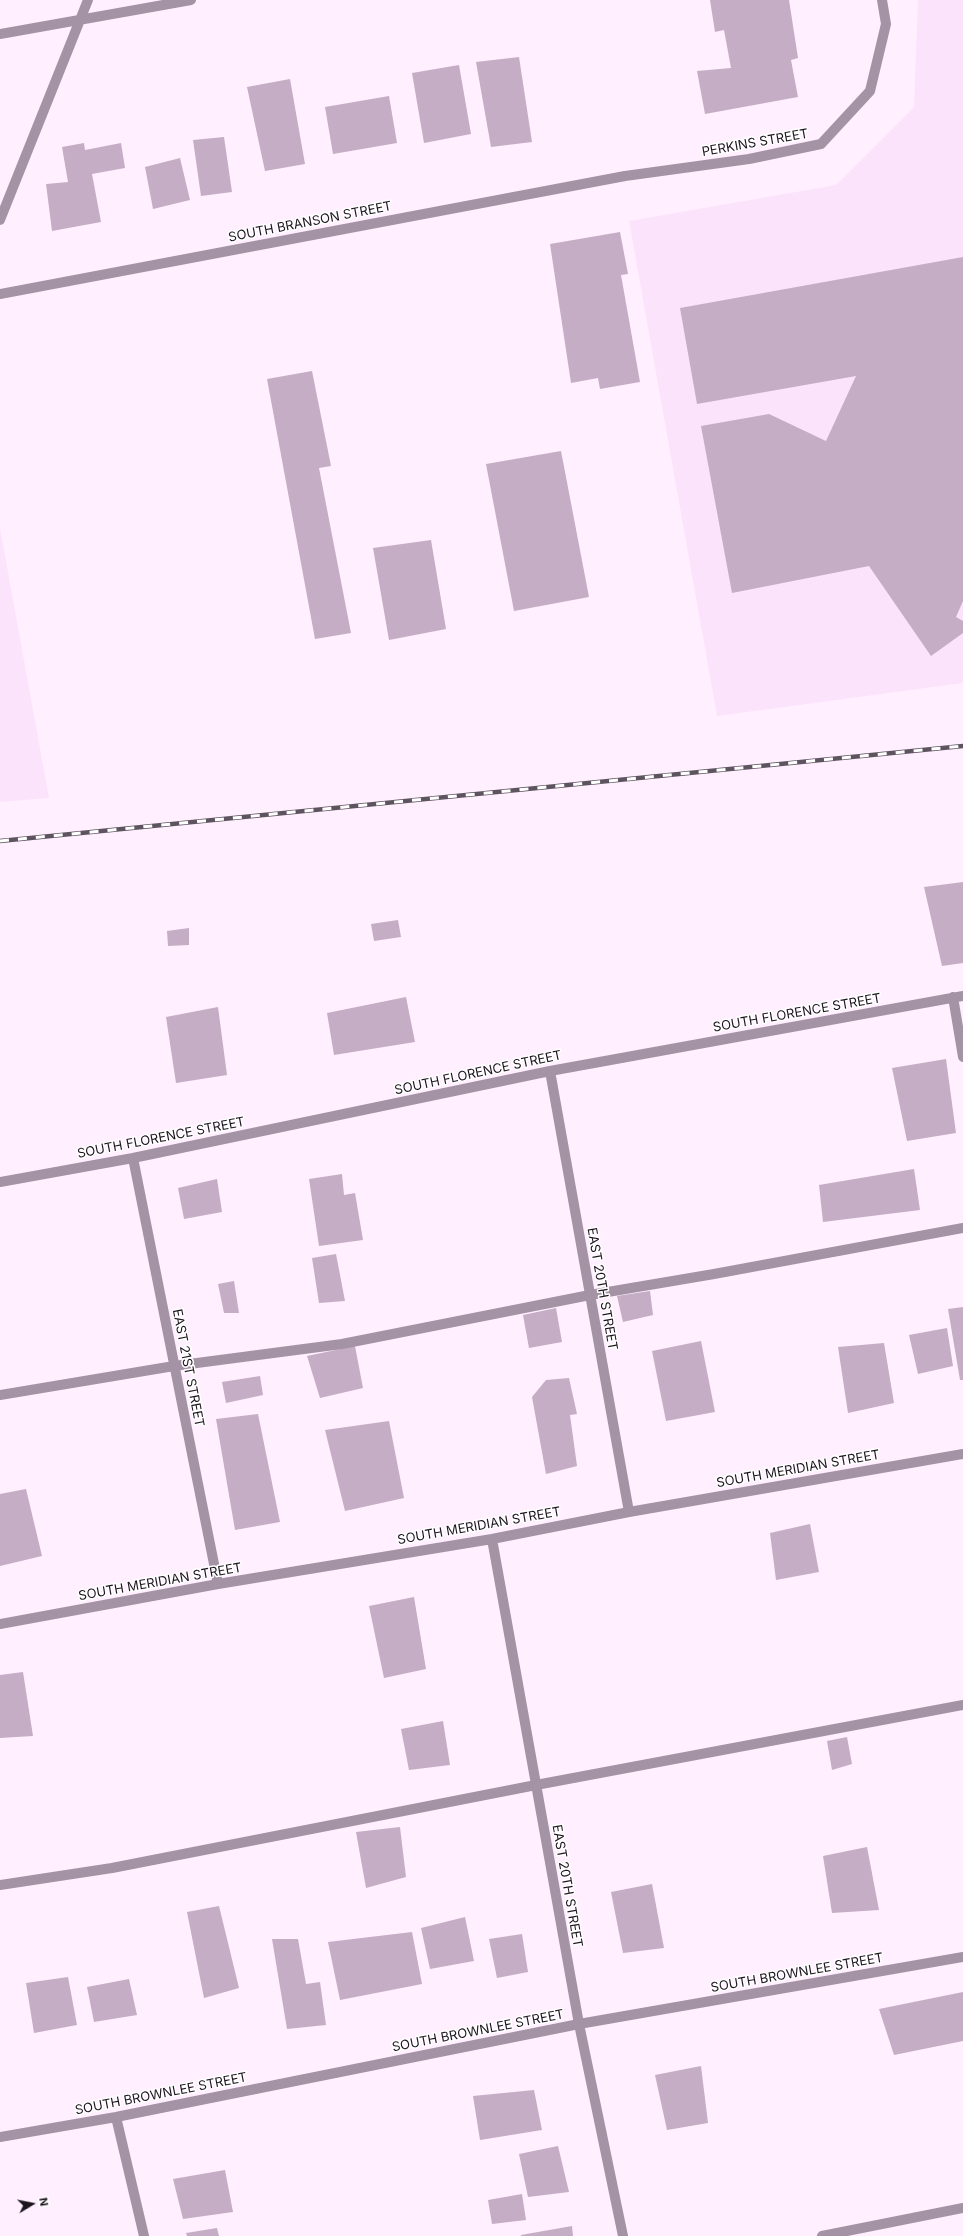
<!DOCTYPE html>
<html>
<head>
<meta charset="utf-8">
<style>
	body { margin:0 }
	#map { position:relative; width:963px; height:2236px; overflow:hidden; background:#ffefff; font-family:Inter,sans-serif }
	canvas { display:block }
	.north { position:absolute; left:12px; top:2184px; width:40px; height:40px; -webkit-text-stroke:3px #fff; paint-order:stroke; rotate:80deg; font-size:11px; font-weight:700; line-height:16px; text-align:center; color:#1d151e }
	.north::after { content:''; display:block; margin:auto; width:14px; height:18px; background:#1d151e; clip-path:polygon(50% 0,100% 100%,50% 72%,0 100%) }
</style>
</head>
<body>
<div id="map">
<canvas width="963" height="2236"></canvas>
<div class="north">N</div>
</div>
<script>
const c = document.querySelector('canvas').getContext('2d');
c.lineJoin = 'round';
function paint(path, color) { c.fillStyle = color; c.fill(path, 'evenodd'); }
const poly = rows => new Path2D(rows.map(r => 'M' + r).join(''));
function trace(path, color, width, dash) { c.strokeStyle = color; c.lineWidth = width; c.lineCap = dash ? 'butt' : 'round'; c.setLineDash(dash || []); c.stroke(path); }
function write(font, color, halo, rows, align = 'center') {
  c.font = font + ' Inter,sans-serif'; c.lineWidth = 3; c.setLineDash([]); c.textBaseline = 'middle'; c.strokeStyle = halo; c.fillStyle = color; for (const [text, x, y, turn = 0] of rows) {
    c.save(); c.translate(x, y); c.rotate((+turn || 0) * Math.PI / 180); c.textAlign = isNaN(turn) ? turn : align; if (halo) c.strokeText(text, 0, 0); c.fillText(text, 0, 0); c.restore();
  }
}
const built = poly([
	[918,0,963,0,963,683,717,716,629,221,836,185,914,107],
	[0,528,49,798,0,802]
]);
const building = poly([
	[710,0,789,0,798,58,791,60,798,97,705,114,697,71,731,68,724,30,715,32],
	[519,57,532,142,491,147,476,62],
	[459,65,471,134,424,143,412,73],
	[290,79,305,164,265,171,247,87],
	[389,96,397,143,333,154,325,107],
	[224,137,232,192,201,196,193,140],
	[84,143,85,150,121,143,125,168,92,174,101,222,52,231,46,184,68,182,62,147],
	[180,158,190,200,153,209,145,167],
	[620,232,628,274,621,275,640,382,600,389,598,378,571,383,550,244],
	[963,257,963,601,956,617,963,621,963,633,931,656,869,566,732,593,701,426,769,414,826,441,856,376,697,404,680,308],
	[312,371,331,466,319,468,351,633,315,639,267,379],
	[561,451,589,597,514,611,486,464],
	[431,540,446,629,389,640,373,548],
	[963,882,963,963,942,966,924,887],
	[398,920,401,937,374,941,371,924],
	[189,928,189,945,168,946,167,931],
	[406,997,415,1042,334,1055,327,1013],
	[218,1007,227,1075,176,1083,166,1017],
	[946,1059,956,1133,907,1141,892,1068],
	[914,1169,920,1210,823,1222,819,1185],
	[342,1174,344,1195,355,1193,363,1240,319,1246,309,1179],
	[217,1179,222,1212,184,1219,178,1188],
	[336,1254,345,1301,319,1303,312,1258],
	[234,1281,239,1313,224,1313,218,1284],
	[650,1291,653,1315,623,1322,617,1296],
	[963,1307,963,1380,960,1380,948,1309],
	[556,1308,562,1342,529,1348,523,1315],
	[947,1328,953,1366,918,1374,909,1335],
	[701,1341,715,1412,666,1421,652,1351],
	[884,1343,894,1403,848,1413,838,1347],
	[355,1346,363,1388,320,1398,307,1356],
	[260,1376,263,1395,226,1403,222,1382],
	[569,1378,577,1414,570,1415,577,1466,546,1474,532,1397,546,1380],
	[258,1414,280,1522,235,1530,216,1419],
	[389,1421,404,1498,345,1511,325,1430],
	[26,1489,42,1556,0,1566,0,1494],
	[810,1524,819,1572,776,1580,770,1533],
	[414,1597,426,1669,384,1678,369,1606],
	[23,1672,33,1736,0,1738,0,1675],
	[443,1721,450,1765,409,1770,401,1729],
	[847,1737,852,1764,832,1770,827,1741],
	[400,1827,406,1877,366,1888,356,1832],
	[867,1847,879,1910,832,1913,823,1856],
	[652,1884,664,1948,623,1953,611,1892],
	[219,1906,239,1988,204,1998,187,1912],
	[465,1917,474,1961,430,1969,421,1928],
	[412,1932,422,1984,340,2000,328,1942],
	[522,1934,528,1972,497,1978,489,1939],
	[272,1939,298,1939,306,1984,320,1982,326,2025,287,2029],
	[68,1977,77,2025,34,2033,26,1983],
	[129,1979,137,2015,94,2022,87,1987],
	[963,1992,963,2041,894,2055,879,2009],
	[701,2066,708,2123,667,2130,655,2075],
	[534,2090,542,2130,480,2140,473,2096],
	[558,2146,569,2192,528,2197,519,2154],
	[225,2170,233,2212,183,2219,173,2179],
	[522,2194,526,2220,492,2224,488,2200],
	[572,2226,573,2236,521,2236,521,2235],
	[217,2228,219,2236,187,2236,186,2233]
]);
const minor = poly([
	[0,34,191,0],
	[0,220,88,0],
	[0,294,625,176,749,159,821,144,870,91,886,24,882,0],
	[953,997,963,1057],
	[550,1071,629,1512],
	[133,1158,218,1584],
	[0,1182,133,1158,550,1071,963,996],
	[0,1395,174,1366,342,1344,590,1295,714,1274,963,1228],
	[492,1539,579,2024,623,2236],
	[0,1624,218,1584,492,1539,629,1512,963,1454],
	[0,1885,112,1868,536,1785,963,1705],
	[116,2117,144,2236],
	[0,2137,116,2117,579,2024,963,1957],
	[822,2236,963,2208]
]);
const rail = poly([
	[0,841,963,746]
]);
const streetNames = [
	["PERKINS STREET",755,143,-10],
	["SOUTH BRANSON STREET",310,222,-11],
	["SOUTH FLORENCE STREET",797,1013,-10],
	["SOUTH FLORENCE STREET",478,1073,-12],
	["SOUTH FLORENCE STREET",161,1138,-11],
	["EAST 20TH STREET",602,1289,80],
	["EAST 21ST STREET",188,1368,79],
	["SOUTH MERIDIAN STREET",798,1469,-10],
	["SOUTH MERIDIAN STREET",479,1526,-10],
	["SOUTH MERIDIAN STREET",160,1582,-10],
	["EAST 20TH STREET",567,1886,80],
	["SOUTH BROWNLEE STREET",797,1973,-10],
	["SOUTH BROWNLEE STREET",478,2031,-11],
	["SOUTH BROWNLEE STREET",161,2094,-11]
];
paint(built, '#fce3fc');
paint(building, '#c5adc5');
trace(minor, '#a493a4', 10);
trace(rail, '#5e545f', 4.5);
trace(rail, '#fff', 3, [9]);
write('13px', '#1d151e', '#fff', streetNames);
</script>
</body>
</html>
